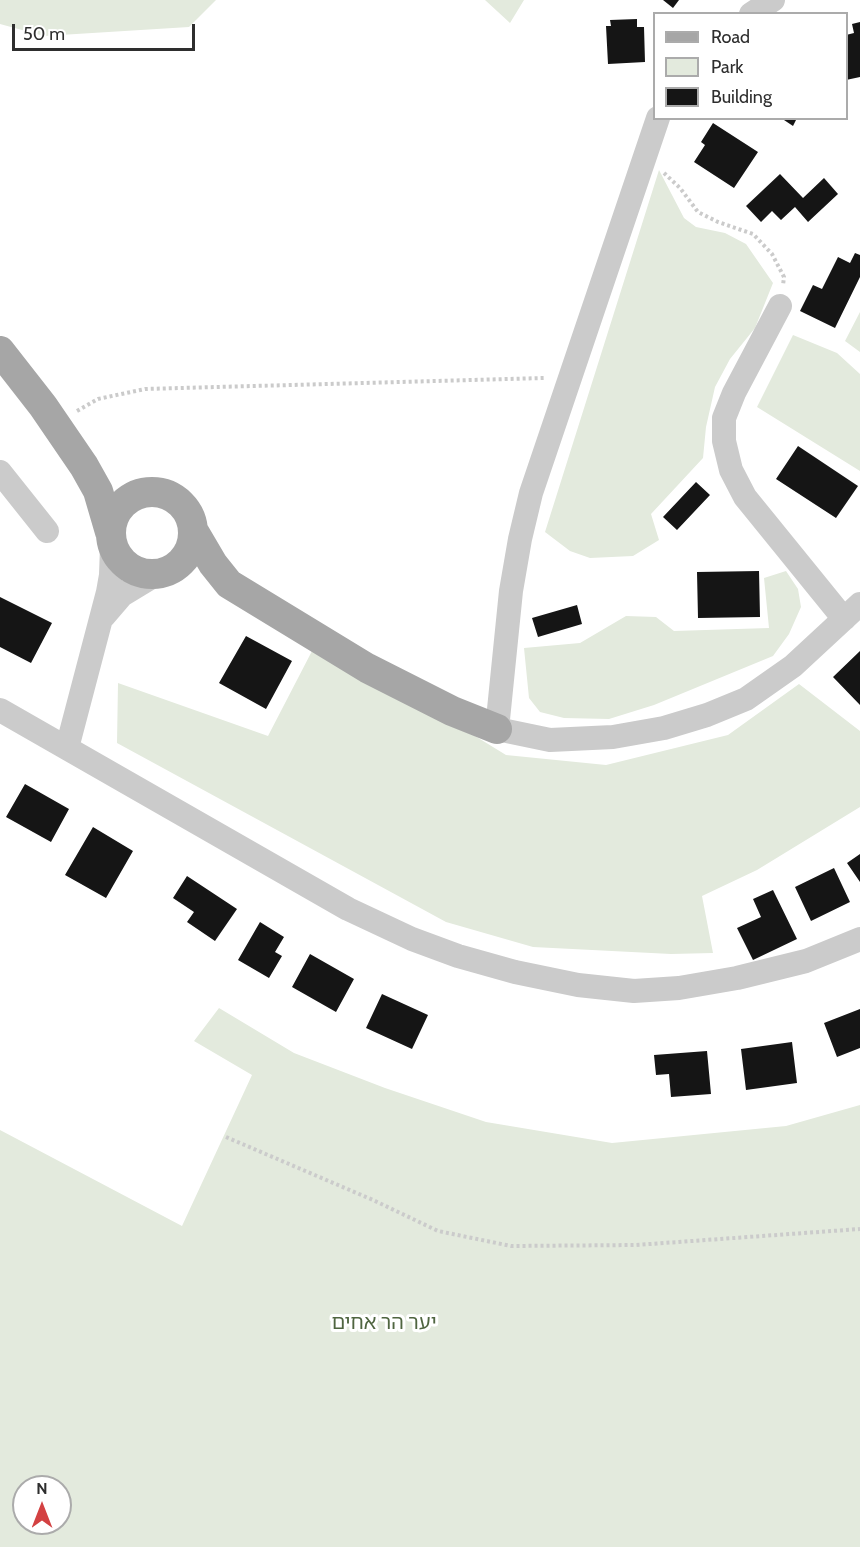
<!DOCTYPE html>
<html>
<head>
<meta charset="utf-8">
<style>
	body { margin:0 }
	#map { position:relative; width:860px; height:1547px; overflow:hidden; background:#fff; font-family:Cabin,sans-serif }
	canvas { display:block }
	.legend { position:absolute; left:653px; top:12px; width:195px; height:108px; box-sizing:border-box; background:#fff; border:2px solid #ababab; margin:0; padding:8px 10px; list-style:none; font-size:18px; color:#2e2e2e }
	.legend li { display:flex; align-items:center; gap:12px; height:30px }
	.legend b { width:30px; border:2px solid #ababab }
	.north { position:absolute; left:12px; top:1475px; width:60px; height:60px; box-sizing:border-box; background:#fff; border:2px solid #ababab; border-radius:50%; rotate:0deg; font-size:16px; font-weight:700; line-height:24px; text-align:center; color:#2e2e2e }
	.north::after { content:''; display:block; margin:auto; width:21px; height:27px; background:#d34142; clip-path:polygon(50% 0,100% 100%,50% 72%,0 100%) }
	.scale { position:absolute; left:12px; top:24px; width:183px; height:27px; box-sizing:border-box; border:3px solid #2e2e2e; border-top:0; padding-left:8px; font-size:18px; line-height:21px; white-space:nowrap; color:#2e2e2e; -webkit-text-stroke:4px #fff; paint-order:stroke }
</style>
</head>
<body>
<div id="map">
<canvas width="860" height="1547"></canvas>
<ul class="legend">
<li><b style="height:8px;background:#a6a6a6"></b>Road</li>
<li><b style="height:16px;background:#e3eadd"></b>Park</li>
<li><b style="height:16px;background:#151515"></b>Building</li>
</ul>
<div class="north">N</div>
<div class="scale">50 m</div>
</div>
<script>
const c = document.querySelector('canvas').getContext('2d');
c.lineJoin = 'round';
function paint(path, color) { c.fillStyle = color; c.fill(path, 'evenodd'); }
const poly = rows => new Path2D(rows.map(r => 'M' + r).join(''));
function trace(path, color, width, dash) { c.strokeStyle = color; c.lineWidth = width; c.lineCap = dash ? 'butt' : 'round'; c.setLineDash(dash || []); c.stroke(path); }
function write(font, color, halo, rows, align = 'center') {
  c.font = font + ' Cabin,"Noto Sans Hebrew",sans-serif'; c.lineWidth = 6; c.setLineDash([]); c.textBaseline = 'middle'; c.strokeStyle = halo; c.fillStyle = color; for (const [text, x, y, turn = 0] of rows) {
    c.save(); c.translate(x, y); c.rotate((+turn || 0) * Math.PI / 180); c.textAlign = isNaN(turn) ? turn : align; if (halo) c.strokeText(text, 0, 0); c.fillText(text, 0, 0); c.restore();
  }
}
const green = poly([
	[0,0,216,0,189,27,44,36,0,24],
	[485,0,524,0,510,23],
	[659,170,684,218,696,227,725,233,746,244,773,283,755,328,730,359,715,387,706,427,703,458,651,514,659,540,633,556,590,558,570,551,545,532],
	[860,312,860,352,845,341],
	[793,335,837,353,860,374,860,471,757,407],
	[786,571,798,589,801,607,789,634,773,656,654,705,609,719,564,718,540,712,529,698,524,648,580,643,626,616,656,617,674,631,769,628,764,578],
	[312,651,462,728,506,755,606,765,728,735,799,684,860,731,860,807,757,870,702,896,713,953,671,954,533,947,446,922,117,743,118,683,268,736],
	[219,1008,294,1053,385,1088,486,1122,612,1143,786,1126,860,1105,860,1547,0,1547,0,1130,182,1226,252,1075,194,1041],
	[24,1487,60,1487,60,1523,24,1523]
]);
const building = poly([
	[663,0,679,0,673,8],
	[637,19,637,27,644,27,645,62,608,64,606,26,611,26,610,20],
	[860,22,860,77,846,80,846,35,854,33,852,24],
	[781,118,797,118,793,126],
	[713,123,758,152,734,188,694,162,705,145,701,142],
	[780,174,803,198,824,178,838,194,808,222,795,207,781,220,772,211,761,222,746,206],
	[855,253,860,255,860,277,835,328,800,311,813,285,822,289,838,257,850,263],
	[798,446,858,486,836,518,776,479],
	[696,482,710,495,677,530,663,517],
	[759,571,760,617,698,618,697,572],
	[0,597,52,623,31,663,0,647],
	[577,605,582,624,538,637,532,618],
	[246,636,292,661,266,709,219,683],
	[860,651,860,705,833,677],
	[25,784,69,809,51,842,6,817],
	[93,827,133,851,106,898,65,875],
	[860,854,860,882,847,863],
	[834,868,850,902,811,921,795,887],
	[187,876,237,909,215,941,187,922,194,912,173,898],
	[773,890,797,939,753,960,737,928,761,917,753,899],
	[260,922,284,937,275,952,282,956,269,978,238,960],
	[310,954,354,979,336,1012,292,987],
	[382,994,428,1015,412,1049,366,1028],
	[860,1009,860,1048,837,1057,824,1023],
	[792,1042,797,1083,746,1090,741,1049],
	[707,1051,711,1094,671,1097,669,1074,656,1075,654,1055]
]);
const path = poly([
	[664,173,680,188,698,212,718,222,753,234,772,254,784,277,783,285],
	[77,411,98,399,145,389,545,378],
	[226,1137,373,1200,438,1231,511,1246,636,1245,860,1229]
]);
const minor = poly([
	[751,14,773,0],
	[658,118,531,493,520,539,511,591,497,729,550,740,613,737,664,728,707,715,746,699,793,666,860,604],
	[780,306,734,393,724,418,724,441,731,470,745,497,844,619],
	[0,472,47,531],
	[104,616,122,595,155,575],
	[0,710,348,909,412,939,458,956,515,972,578,985,634,991,679,988,737,978,806,961,860,939],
	[67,748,108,592,111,575,112,547]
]);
const major = poly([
	[0,351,43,406,84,466,98,491,110,532],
	'111 533a41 41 0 1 1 82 0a41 41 0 1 1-82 0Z',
	[193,530,213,564,229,584,367,668,452,711,497,729]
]);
const parkNames = [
	["יער הר אחים",384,1323]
];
paint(green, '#e3eadd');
paint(building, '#151515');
trace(path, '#cbcbcb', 4, [3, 3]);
trace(minor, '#cbcbcb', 24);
trace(major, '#a6a6a6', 30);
write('20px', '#4f6540', '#fff', parkNames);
</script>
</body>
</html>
